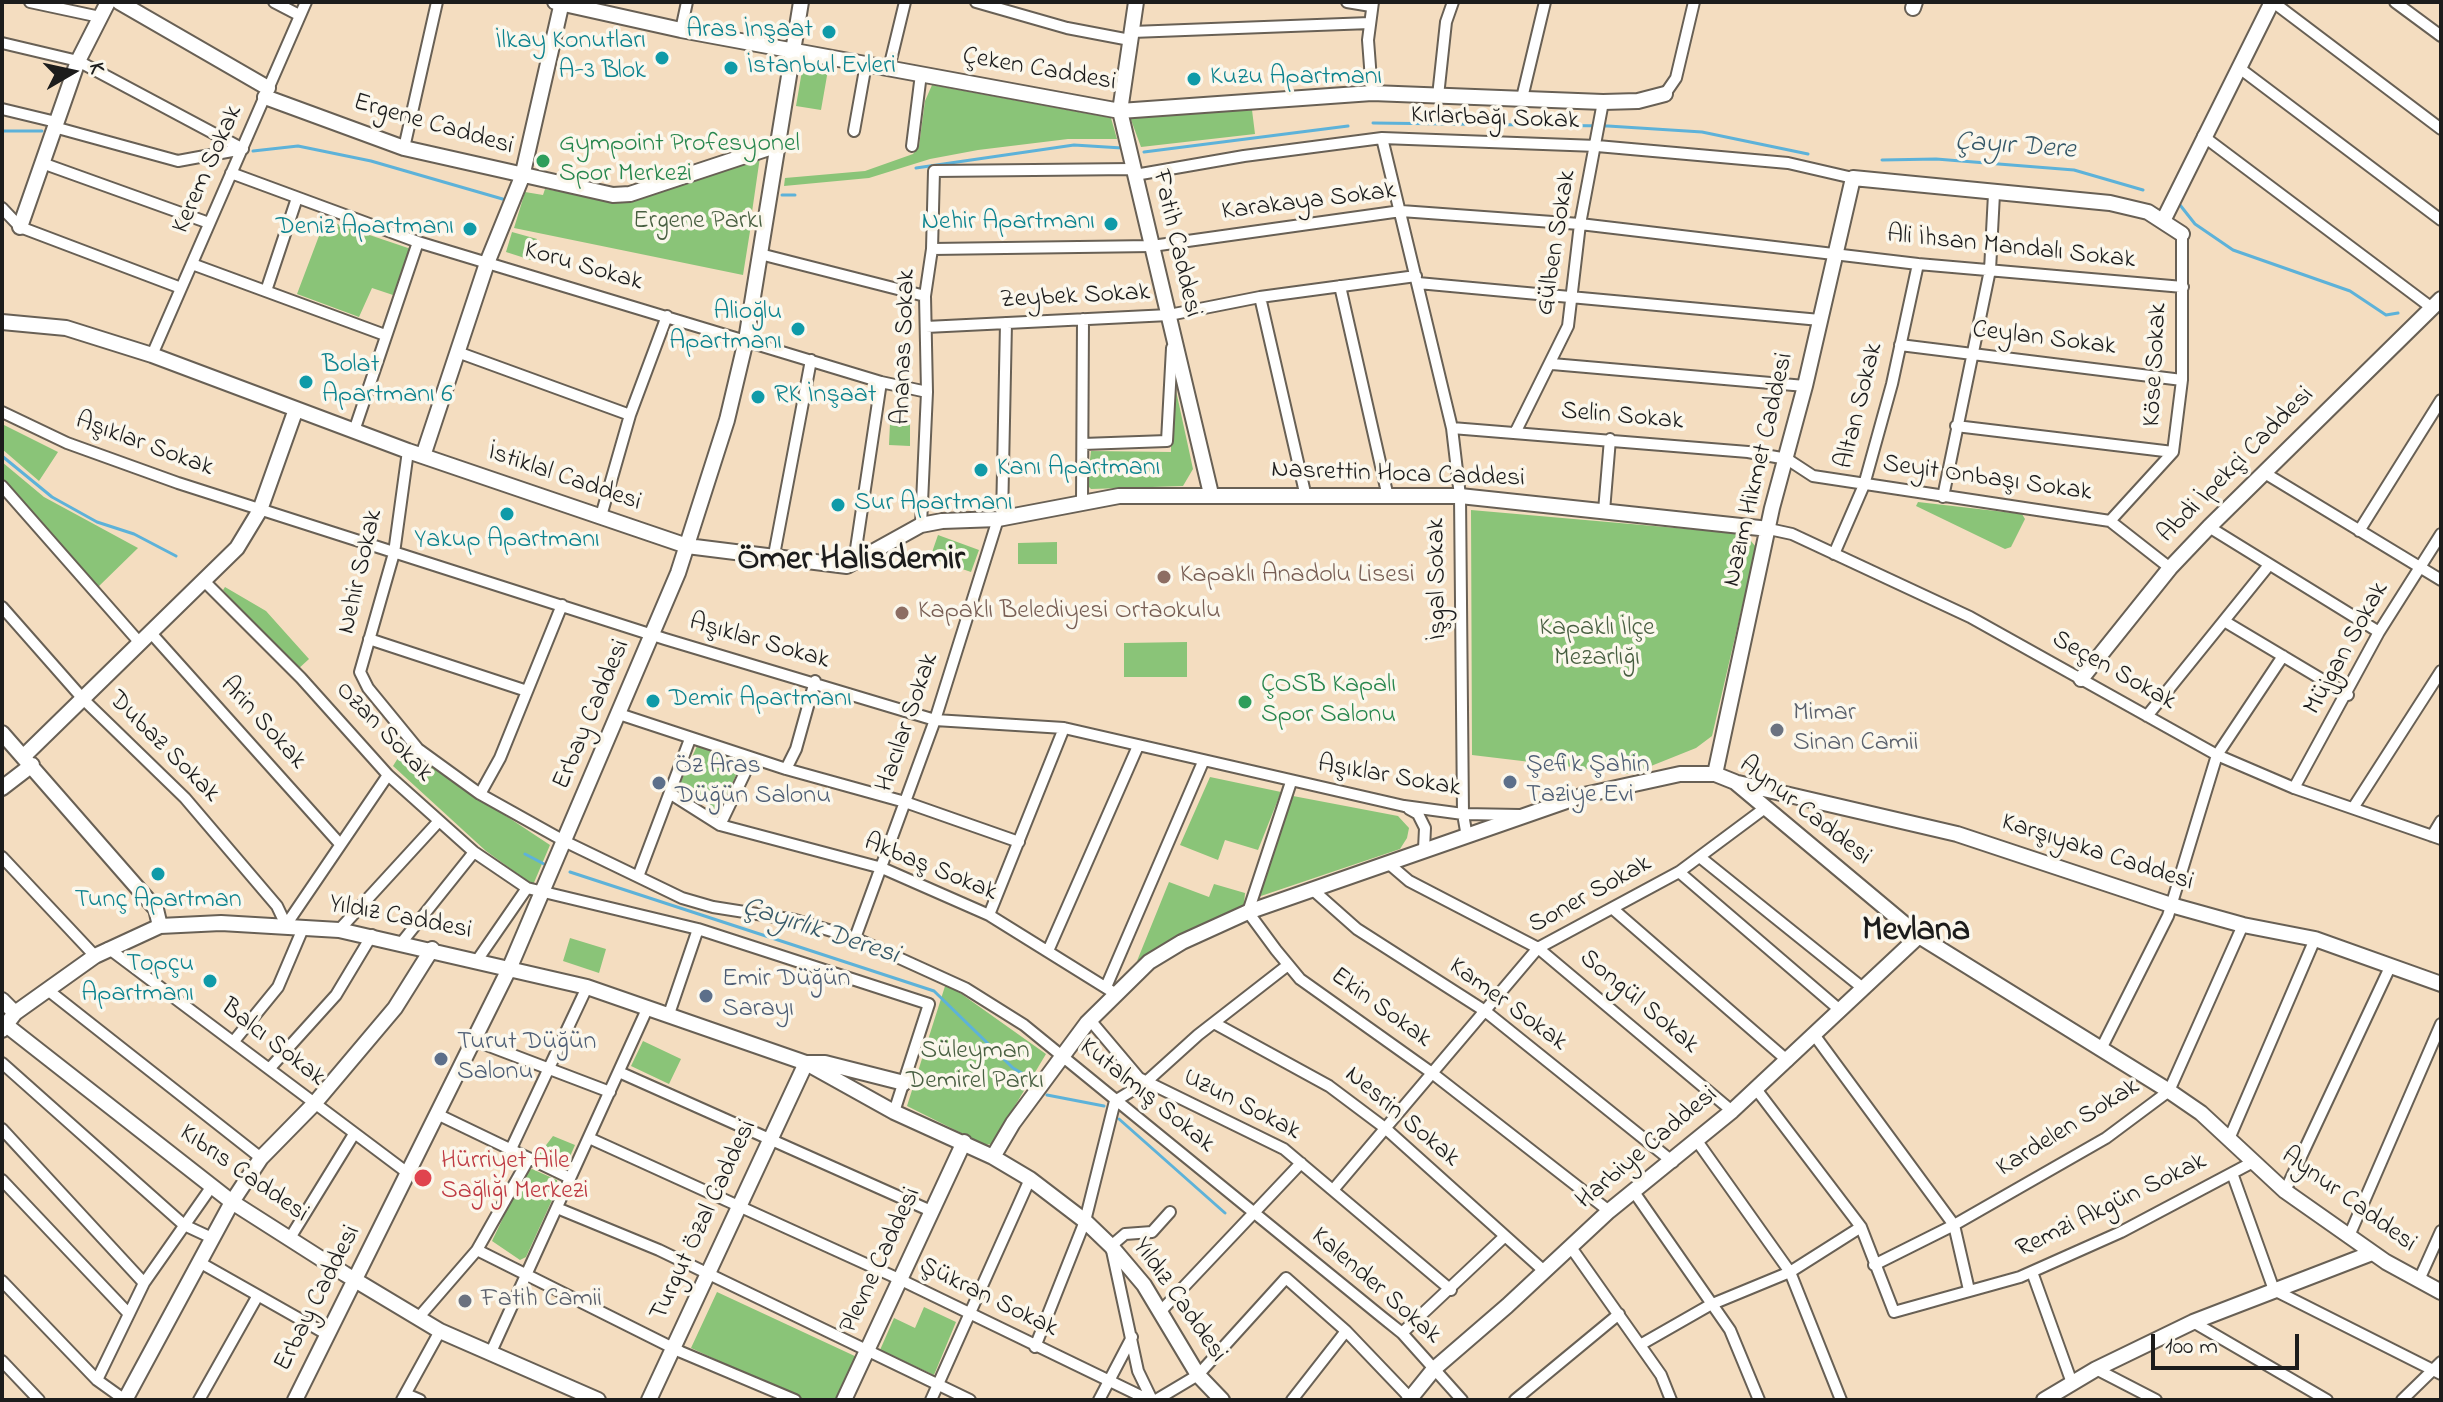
<!DOCTYPE html>
<html>
<head>
<meta charset="utf-8">
<style>
	body { margin:0 }
	#map { position:relative; width:2443px; height:1402px; overflow:hidden; background:#f4ddc0; font-family:"Indie Flower",sans-serif }
	canvas { display:block }
	.frame { position:absolute; inset:0; border:4px solid #1c1c1c; pointer-events:none }
	.north { position:absolute; left:32px; top:32px; width:80px; height:80px; -webkit-text-stroke:6px #fbf7ec; paint-order:stroke; rotate:81deg; font-size:22px; font-weight:700; line-height:32px; text-align:center; color:#1c1c1c }
	.north::after { content:''; display:block; margin:auto; width:28px; height:36px; background:#1c1c1c; clip-path:polygon(50% 0,100% 100%,50% 72%,0 100%) }
	.scale { position:absolute; left:2151px; top:1334px; width:148px; height:36px; box-sizing:border-box; border:4px solid #1c1c1c; border-top:0; padding-left:10px; font-size:24px; line-height:28px; white-space:nowrap; color:#1c1c1c; -webkit-text-stroke:6px #fbf7ec; paint-order:stroke }
</style>
</head>
<body>
<div id="map">
<canvas width="2443" height="1402"></canvas>
<div class="frame"></div>
<div class="north">K</div>
<div class="scale">100 m</div>
</div>
<script>
const c = document.querySelector('canvas').getContext('2d');
c.lineJoin = 'round';
function paint(path, color) { c.fillStyle = color; c.fill(path, 'evenodd'); }
const poly = rows => new Path2D(rows.map(r => 'M' + r).join(''));
function trace(path, color, width, dash) { c.strokeStyle = color; c.lineWidth = width; c.lineCap = dash ? 'butt' : 'round'; c.setLineDash(dash || []); c.stroke(path); }
function write(font, color, halo, rows, align = 'center') {
  c.font = font + ' "Indie Flower",sans-serif'; c.lineWidth = 7; c.setLineDash([]); c.textBaseline = 'middle'; c.strokeStyle = halo; c.fillStyle = color; for (const [text, x, y, turn = 0] of rows) {
    c.save(); c.translate(x, y); c.rotate((+turn || 0) * Math.PI / 180); c.textAlign = isNaN(turn) ? turn : align; if (halo) c.strokeText(text, 0, 0); c.fillText(text, 0, 0); c.restore();
  }
}
const green = poly([
	[803,65,828,70,821,110,796,106],
	[932,85,1111,118,1117,139,1068,139,978,150,930,159,869,178,784,186,785,178,865,171,913,154,919,146,925,101],
	[1252,110,1255,134,1141,147,1130,117],
	[760,157,752,212,743,210,741,223,751,225,743,275,514,228,525,192,543,195,545,189,625,203],
	[325,220,411,249,393,295,372,288,359,317,297,294],
	[512,232,537,239,531,260,506,252],
	[1171,386,1175,386,1193,469,1183,486,1091,489,1087,485,1091,451,1171,452],
	[890,423,910,424,910,446,889,445],
	[2,424,58,452,39,481,2,449],
	[2,462,44,497,138,548,97,588,2,481],
	[1918,502,2022,514,2025,519,2011,547,2005,549,1916,506],
	[1471,510,1745,534,1756,547,1712,736,1696,748,1631,774,1472,755],
	[938,535,979,550,971,572,930,558],
	[1057,542,1057,564,1018,564,1018,543],
	[225,587,266,611,309,659,297,670,223,590],
	[1187,642,1187,677,1124,677,1124,643],
	[406,745,438,771,550,845,533,885,486,851,393,766],
	[697,746,743,760,719,812,678,788],
	[1210,777,1281,792,1258,850,1225,840,1218,860,1180,845],
	[1293,796,1398,816,1409,828,1407,838,1400,849,1258,897],
	[1169,882,1209,897,1214,884,1245,893,1244,905,1137,961],
	[570,938,606,949,599,973,563,961],
	[946,983,1046,1054,992,1144,985,1145,907,1106],
	[643,1041,681,1059,669,1084,631,1066],
	[553,1136,575,1145,565,1168,537,1157],
	[532,1169,557,1180,558,1187,526,1257,520,1260,492,1241,525,1172],
	[717,1292,859,1358,840,1400,803,1400,691,1348],
	[924,1307,956,1322,934,1375,880,1350,894,1318,915,1328]
]);
const stream = poly([
	[1373,123,1608,126,1702,132,1808,154],
	[2,131,42,131],
	[253,151,298,146,371,161,506,200],
	[1144,152,1348,126],
	[1882,160,1936,159,2074,170,2143,190],
	[916,168,1074,145,1122,148],
	[782,195,795,195],
	[2180,205,2195,224,2233,250,2350,291,2386,315,2398,313],
	[2,456,52,497,97,522,134,534,176,556],
	[525,854,544,864],
	[570,872,934,991,1013,1068,1030,1078],
	[1047,1095,1104,1106],
	[1119,1119,1225,1213]
]);
const minor = poly([
	[30,2,100,17],
	[274,2,299,15],
	[976,2,1067,28,1130,40],
	[1347,2,1371,6],
	[2273,2,2441,129],
	[2395,2,2441,36],
	[681,30,687,2],
	[1132,32,1370,23],
	[2,43,78,61,243,149],
	[2238,67,2441,220],
	[889,68,905,2],
	[1372,93,1368,40,1373,2],
	[1665,94,1676,78,1694,2],
	[1438,96,1446,22,1453,2],
	[1522,98,1545,2],
	[2,109,56,122],
	[54,127,178,161,243,149],
	[854,131,866,64],
	[2203,136,2432,308],
	[1382,138,1452,428,1460,496,1463,814,1467,837],
	[912,146,921,74],
	[404,148,437,2],
	[42,163,209,223],
	[231,173,418,242,881,382,927,392],
	[1135,175,1244,156,1382,138,1597,146,1788,163,1853,178],
	[2,208,20,227,181,288],
	[932,249,1152,246,1401,211,1580,224,1918,264,2183,287],
	[760,254,925,296],
	[192,264,385,335],
	[1418,283,1820,320],
	[1340,286,1388,497],
	[266,291,297,198],
	[1260,297,1306,497],
	[926,327,1169,315,1260,297,1416,276],
	[1900,345,2182,380],
	[460,353,630,415],
	[152,355,306,2],
	[1552,364,1805,386],
	[2,412,67,443,178,483,665,639,935,720,1064,728,1404,806,1463,814,1520,815],
	[1956,426,2173,452],
	[1452,428,1748,452,1787,459,1813,476,2110,521,2170,568],
	[354,431,418,242],
	[1516,431,1568,326,1580,224,1603,102],
	[1083,444,1167,441,1172,348],
	[408,451,394,553,360,672,368,688,418,749,480,794,566,842,682,898,713,907,795,920,855,938,965,988,1024,1025,1382,1317,1402,1333,1462,1400],
	[2263,472,2441,580],
	[2,486,140,643],
	[1943,497,1990,270,1994,194],
	[1082,501,1083,319],
	[1604,511,1610,439],
	[601,516,630,415,667,316],
	[1002,519,1006,323],
	[2110,521,2173,452,2182,380,2182,234],
	[921,525,927,392,925,296,932,249,934,171,1133,169],
	[2209,527,2379,632],
	[1769,529,1792,534,1970,617,2217,755,2294,788,2441,839],
	[2359,531,2441,400],
	[1834,554,1864,485,1892,384,1918,264],
	[774,555,811,360],
	[854,562,881,382],
	[205,582,301,678,388,775,474,852,527,888,698,929,929,1004,894,1112],
	[2,607,84,700,185,798,277,906,286,925],
	[2224,621,2348,695],
	[151,633,340,844],
	[369,639,527,691],
	[619,714,786,769,905,802,1019,842],
	[2147,716,2269,565],
	[786,769,796,749,815,681],
	[1291,782,1248,912,1276,950,1300,979,1432,1073,1609,1211],
	[2294,788,2379,632,2441,534],
	[480,794,500,758,562,605],
	[671,794,720,825,882,868,989,915,1116,994],
	[2353,808,2441,671],
	[1409,809,1418,814,1425,828,1424,849],
	[720,825,752,758],
	[2432,836,2441,821],
	[2,857,95,956],
	[1701,858,1864,989],
	[1388,863,1409,881,1538,948,1732,1111],
	[1679,872,1841,1011],
	[639,874,690,739],
	[1313,890,1357,929,1485,1011,1673,1162],
	[1613,909,1788,1061],
	[989,915,1064,728],
	[286,925,388,775],
	[339,930,439,821],
	[855,938,935,720,998,519],
	[402,942,474,852],
	[108,948,409,1174],
	[1048,951,1138,746],
	[478,959,527,888],
	[1106,987,1203,762],
	[49,991,261,1158],
	[669,1014,698,929],
	[1090,1020,1139,1078,1284,1149,1451,1290],
	[1214,1023,1329,1086,1385,1128,1543,1270],
	[1815,1036,1954,1225,1969,1290],
	[234,1041,278,987,304,926],
	[476,1041,610,1092],
	[2102,1047,2168,916,2217,755,2283,656],
	[2,1063,184,1225,212,1238],
	[270,1068,336,995,372,935],
	[619,1072,931,1211],
	[1756,1089,1861,1227,1894,1312,2020,1277,2121,1232,2253,1162],
	[439,1115,570,1178],
	[2,1129,144,1283],
	[589,1138,899,1279,1149,1400],
	[2229,1139,2315,939],
	[1697,1141,1790,1272,1841,1400],
	[510,1151,587,987],
	[2232,1173,2274,1290,2441,1374],
	[2,1180,129,1314],
	[1333,1190,1538,948,1679,872,1765,808],
	[2285,1191,2391,965],
	[1634,1192,1730,1330,1759,1400],
	[557,1208,659,1250,970,1400],
	[2349,1236,2441,1024],
	[290,1238,354,1134],
	[1570,1246,1661,1375,1671,1400],
	[477,1250,681,1352,795,1400],
	[199,1262,328,1335],
	[1874,1265,1954,1225,2106,1138,2169,1091,2243,925],
	[2032,1272,2072,1383],
	[2419,1280,2441,1231],
	[2,1281,97,1380,125,1400],
	[1160,1312,1301,1163],
	[419,1317,477,1250,528,1160],
	[2193,1322,2327,1400],
	[1402,1333,1504,1237],
	[1640,1345,1710,1305,1790,1272,1861,1227],
	[1035,1347,1085,1221,1115,1101,1146,1082,1198,1035,1288,965],
	[491,1352,648,1007],
	[2,1361,39,1400],
	[2096,1369,2156,1400],
	[97,1380,144,1283,212,1186],
	[406,1394,420,1400],
	[199,1400,257,1297],
	[402,1400,440,1331],
	[931,1400,1030,1179],
	[1099,1400,1132,1337],
	[1152,1400,1138,1371,1111,1246,1125,1234,1152,1232,1170,1212],
	[1156,1400,1198,1375,1286,1278,1346,1331,1412,1400],
	[1292,1400,1346,1331],
	[1515,1400,1619,1314],
	[2402,1400,2441,1362]
]);
const tertiary = poly([
	[119,2,268,88],
	[555,2,681,30,1120,111,1372,93,1603,102,1638,101,1665,94],
	[1136,2,1120,111,1211,494],
	[1913,8,1915,2],
	[265,97,404,148,613,195,630,194,775,146],
	[2164,219,2272,2],
	[20,227,78,61,108,2],
	[2,322,66,328,152,355,408,451,687,546,847,566,921,525,942,521,998,519,1119,496,1460,496,1769,529],
	[423,456,487,263,522,177,562,2],
	[2081,679,2170,568,2209,527,2441,299],
	[2,733,156,909,160,926],
	[24,756,237,548,260,510,296,409],
	[1715,774,1772,508,1805,386,1853,178,2110,203,2148,212,2182,234],
	[1738,783,1957,834,2171,905,2243,925,2315,939,2441,984],
	[2,788,32,765],
	[2,1000,15,1013],
	[6,1025,232,1202,345,1274,440,1331,598,1400],
	[2,1030,15,1013,95,956,160,926,221,923,339,930,587,987,806,1063,894,1112,993,1157,1030,1179,1085,1221,1111,1246,1144,1285,1198,1375,1222,1400],
	[993,1157,1013,1123,1087,1023,1149,962,1182,942,1248,912,1584,795,1680,774,1715,774,1735,782,1919,936,2169,1091,2201,1113,2285,1191,2386,1262,2441,1292],
	[125,1400,232,1202,261,1158,314,1104,395,1008,432,949],
	[295,1400,510,967,678,573,727,420,746,340,801,2],
	[649,1400,806,1063,825,1063,904,1083],
	[844,1400,964,1142],
	[1409,1400,1434,1369,1507,1306,1609,1211,1732,1111,1919,936],
	[2044,1400,2096,1369,2193,1322,2372,1253]
]);
const markers = [
	[829,32,8,"#0f9aa8"],
	[662,58,8,"#0f9aa8"],
	[731,68,8,"#0f9aa8"],
	[1194,79,8,"#0f9aa8"],
	[543,161,8,"#2e9e5b"],
	[1111,224,8,"#0f9aa8"],
	[470,229,8,"#0f9aa8"],
	[798,329,8,"#0f9aa8"],
	[306,382,8,"#0f9aa8"],
	[758,397,8,"#0f9aa8"],
	[981,470,8,"#0f9aa8"],
	[838,505,8,"#0f9aa8"],
	[507,514,8,"#0f9aa8"],
	[1164,577,8,"#8d6e63"],
	[902,613,8,"#8d6e63"],
	[653,701,8,"#0f9aa8"],
	[1245,702,8,"#2e9e5b"],
	[1777,730,8,"#6b7280"],
	[1510,782,8,"#5c6f8a"],
	[659,783,8,"#5c6f8a"],
	[158,874,8,"#0f9aa8"],
	[210,981,8,"#0f9aa8"],
	[706,996,8,"#5c6f8a"],
	[441,1059,8,"#5c6f8a"],
	[423,1178,10,"#e0444e"],
	[465,1301,8,"#6b7280"]
];
const cultureNames = [
	["Aras İnşaat",813,32,"right"],
	["İlkay Konutları",646,43,"right"],
	["A-3 Blok",646,73,"right"],
	["İstanbul Evleri",747,68],
	["Kuzu Apartmanı",1210,79],
	["Nehir Apartmanı",1095,224,"right"],
	["Deniz Apartmanı",454,229,"right"],
	["Alioğlu",782,314,"right"],
	["Apartmanı",782,344,"right"],
	["Bolat",322,367],
	["Apartmanı 6",322,397],
	["RK İnşaat",774,397],
	["Kanı Apartmanı",997,470],
	["Sur Apartmanı",854,505],
	["Yakup Apartmanı",507,542,"center"],
	["Demir Apartmanı",669,701],
	["Tunç Apartman",158,902,"center"],
	["Topçu",194,966,"right"],
	["Apartmanı",194,996,"right"]
];
const streetNames = [
	["Çeken Caddesi",1039,71,10],
	["Kırlarbağı Sokak",1495,120,2],
	["Ergene Caddesi",433,126,16],
	["Kerem Sokak",209,170,-66],
	["Karakaya Sokak",1309,203,-7],
	["Gülben Sokak",1558,243,-81],
	["Fatih Caddesi",1175,244,77],
	["Ali İhsan Mandalı Sokak",2011,249,6],
	["Koru Sokak",583,268,16],
	["Zeybek Sokak",1075,298,-3],
	["Ceylan Sokak",2044,340,7],
	["Ananas Sokak",906,347,-88],
	["Köse Sokak",2157,365,-87],
	["Altan Sokak",1861,406,-76],
	["Selin Sokak",1622,418,5],
	["Aşıklar Sokak",144,446,20],
	["Abdi İpekçi Caddesi",2237,466,-45],
	["Nazım Hikmet Caddesi",1760,470,-77],
	["Nasrettin Hoca Caddesi",1398,476,2],
	["İstiklal Caddesi",564,479,19],
	["Seyit Onbaşı Sokak",1987,480,8],
	["Nehir Sokak",362,572,-77],
	["İşgal Sokak",1439,579,-91],
	["Aşıklar Sokak",759,643,16],
	["Müjgan Sokak",2348,649,-61],
	["Seçen Sokak",2113,672,29],
	["Erbay Caddesi",593,715,-67],
	["Hacılar Sokak",909,723,-71],
	["Arin Sokak",262,724,48],
	["Ozan Sokak",383,733,46],
	["Dubaz Sokak",163,748,45],
	["Aşıklar Sokak",1389,778,10],
	["Aynur Caddesi",1804,812,38],
	["Karşıyaka Caddesi",2097,854,18],
	["Akbaş Sokak",930,869,22],
	["Soner Sokak",1591,896,-29],
	["Yıldız Caddesi",400,919,11],
	["Songül Sokak",1638,1003,40],
	["Kamer Sokak",1507,1006,36],
	["Ekin Sokak",1380,1009,36],
	["Balcı Sokak",272,1044,38],
	["Kutalmış Sokak",1146,1097,39],
	["Uzun Sokak",1241,1106,27],
	["Nesrin Sokak",1401,1118,40],
	["Kardelen Sokak",2069,1129,-32],
	["Harbiye Caddesi",1648,1149,-40],
	["Kıbrıs Caddesi",243,1175,35],
	["Aynur Caddesi",2348,1201,36],
	["Remzi Akgün Sokak",2112,1207,-26],
	["Turgut Özal Caddesi",705,1221,-65],
	["Plevne Caddesi",882,1261,-65],
	["Kalender Sokak",1375,1287,41],
	["Erbay Caddesi",319,1299,-63],
	["Şükran Sokak",988,1299,26],
	["Yıldız Caddesi",1178,1301,55]
];
const leisureNames = [
	["Gympoint Profesyonel",559,146],
	["Spor Merkezi",559,176],
	["ÇOSB Kapalı",1261,687],
	["Spor Salonu",1261,717]
];
const parkNames = [
	["Ergene Parkı",698,223],
	["Kapaklı İlçe",1597,630],
	["Mezarlığı",1597,660],
	["Süleyman",975,1053],
	["Demirel Parkı",975,1083]
];
const educationNames = [
	["Kapaklı Anadolu Lisesi",1180,577],
	["Kapaklı Belediyesi Ortaokulu",918,613]
];
const worshipNames = [
	["Mimar",1793,715],
	["Sinan Camii",1793,745],
	["Fatih Camii",481,1301]
];
const serviceNames = [
	["Şefik Şahin",1526,767],
	["Taziye Evi",1526,797],
	["Öz Aras",675,768],
	["Düğün Salonu",675,798],
	["Emir Düğün",722,981],
	["Sarayı",722,1011],
	["Turut Düğün",457,1044],
	["Salonu",457,1074]
];
const healthNames = [
	["Hürriyet Aile",441,1163],
	["Sağlığı Merkezi",441,1193]
];
const waterNames = [
	["Çayır Dere",2015,148,4],
	["Çayırlık Deresi",820,933,18]
];
const districtNames = [
	["Ömer Halisdemir",851,562],
	["Mevlana",1916,933]
];
paint(green, '#8ac478');
trace(stream, '#5db2d9', 3);
trace(minor, '#686055', 14);
trace(tertiary, '#686055', 18);
trace(minor, '#fff', 10);
trace(tertiary, '#fff', 14);
for (const [x, y, r, color] of markers) { const dot = new Path2D(); dot.arc(x, y, r, 0, 2 * Math.PI); c.fillStyle = color; c.fill(dot); trace(dot, '#fbf7ec', 3); }
write('26px', '#0d838f', '#fbf7ec', cultureNames, 'left');
write('26px', '#1c1c1c', '#fbf7ec', streetNames);
write('26px', '#27864d', '#fbf7ec', leisureNames, 'left');
write('26px', '#485f41', '#fbf7ec', parkNames);
write('26px', '#785e54', '#fbf7ec', educationNames, 'left');
write('26px', '#5b616d', '#fbf7ec', worshipNames, 'left');
write('26px', '#4e5e75', '#fbf7ec', serviceNames, 'left');
write('26px', '#be3a42', '#fbf7ec', healthNames, 'left');
write('italic 28px', '#365868', '#fbf7ec', waterNames);
write('bold 34px', '#1c1c1c', '#fbf7ec', districtNames);
</script>
</body>
</html>
